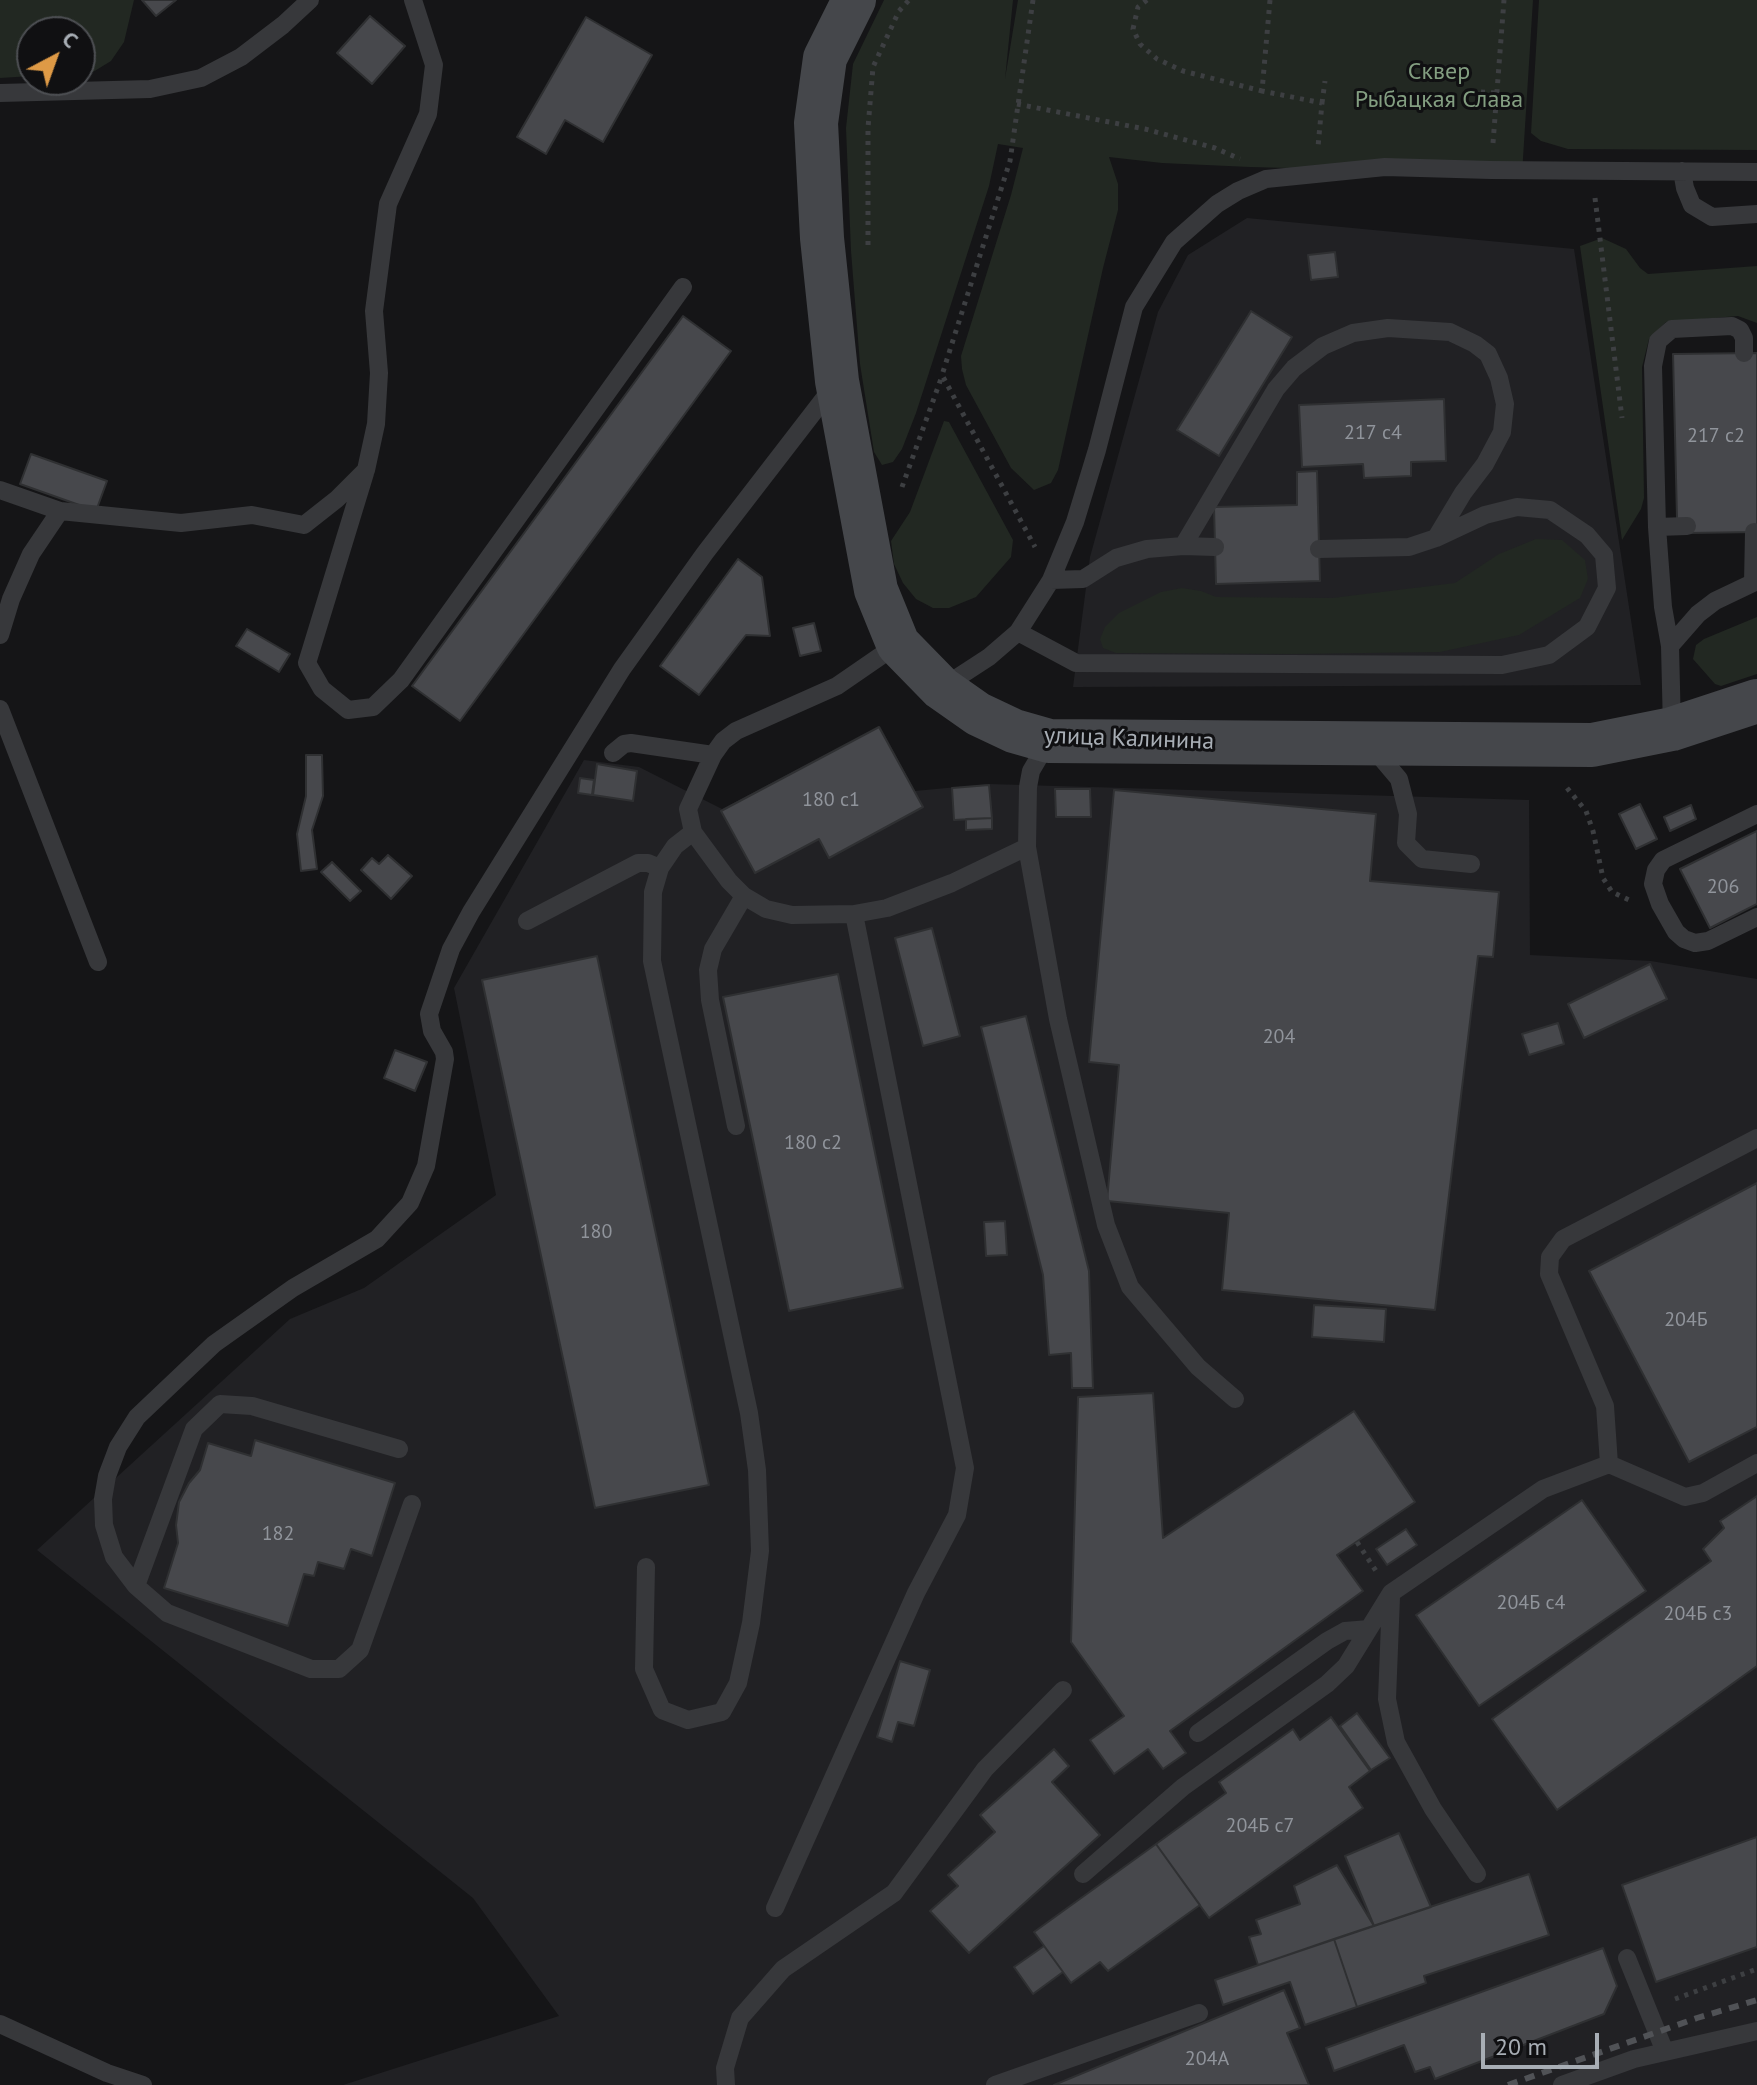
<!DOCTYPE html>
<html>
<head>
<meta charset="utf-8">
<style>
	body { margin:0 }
	#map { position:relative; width:1757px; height:2085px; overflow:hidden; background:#151517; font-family:"PT Sans",sans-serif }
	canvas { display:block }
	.north { position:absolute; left:16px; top:16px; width:80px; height:80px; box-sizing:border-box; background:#101012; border:2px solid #4d4f53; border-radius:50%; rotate:41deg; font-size:22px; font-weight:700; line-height:32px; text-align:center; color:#a8aeb5 }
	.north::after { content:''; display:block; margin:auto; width:28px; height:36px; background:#de9a46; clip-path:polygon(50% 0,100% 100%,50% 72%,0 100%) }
	.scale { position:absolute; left:1481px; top:2033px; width:118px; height:36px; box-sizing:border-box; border:4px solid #a8aeb5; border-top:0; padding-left:10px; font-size:24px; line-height:28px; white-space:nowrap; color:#a8aeb5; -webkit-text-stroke:6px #101012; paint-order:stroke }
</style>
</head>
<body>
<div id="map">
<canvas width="1757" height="2085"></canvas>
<div class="north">С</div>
<div class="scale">20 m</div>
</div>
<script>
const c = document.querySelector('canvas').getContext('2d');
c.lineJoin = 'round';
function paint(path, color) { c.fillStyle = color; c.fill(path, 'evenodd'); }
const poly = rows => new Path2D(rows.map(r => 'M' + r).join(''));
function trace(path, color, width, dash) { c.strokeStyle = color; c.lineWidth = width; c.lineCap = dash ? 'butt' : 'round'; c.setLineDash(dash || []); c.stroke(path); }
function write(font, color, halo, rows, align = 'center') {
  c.font = font + ' "PT Sans",sans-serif'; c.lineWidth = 6; c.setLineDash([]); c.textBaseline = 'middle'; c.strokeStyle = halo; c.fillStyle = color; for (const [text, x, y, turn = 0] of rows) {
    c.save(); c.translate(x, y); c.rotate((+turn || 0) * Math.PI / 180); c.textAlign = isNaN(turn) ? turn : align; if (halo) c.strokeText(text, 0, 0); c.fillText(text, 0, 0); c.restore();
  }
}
const built = poly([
	[1247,218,1574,249,1641,685,1073,687,1090,557,1158,312,1188,255],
	[880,726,915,791,989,784,1529,800,1530,955,1651,961,1757,979,1757,2085,343,2085,559,2016,473,1898,37,1550,290,1319,364,1288,496,1195,454,988,584,760,639,767,722,809]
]);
const green = poly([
	[0,0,134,0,124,42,111,61,93,72,80,73,80,32,32,32,32,76,0,78],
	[884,0,1013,0,1005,79,1018,0,1533,0,1522,174,1250,167,1162,163,1109,157,1118,184,1118,210,1103,268,1058,470,1051,483,1034,490,1011,468,966,385,962,369,961,356,1011,195,1023,148,998,144,989,186,916,413,902,449,893,462,882,465,874,452,860,364,851,251,846,128,853,64],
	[1539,0,1757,0,1757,150,1568,149,1541,141,1531,133],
	[1602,238,1626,249,1640,268,1648,274,1757,266,1757,323,1738,316,1666,322,1649,339,1642,367,1644,498,1641,509,1622,540,1580,246],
	[944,421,949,422,1013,540,1011,557,976,597,949,608,933,608,916,599,903,583,894,564,891,541,910,512],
	[1536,539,1562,540,1585,560,1588,579,1580,598,1519,635,1440,652,1292,654,1116,653,1103,648,1100,639,1105,627,1119,613,1161,592,1182,588,1201,591,1216,597,1332,598,1455,583,1499,554],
	[1757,617,1757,674,1721,686,1715,684,1693,659,1696,645,1704,639]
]);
const building = poly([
	[142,0,176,0,156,16,142,0],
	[370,16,405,46,372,84,337,53,370,16],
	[586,17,652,55,603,142,565,120,546,154,517,137,586,17],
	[1335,252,1338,277,1311,280,1308,255,1335,252],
	[1251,311,1292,337,1219,456,1177,430,1251,311],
	[683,316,731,351,460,721,412,686,683,316],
	[1757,353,1757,532,1688,533,1677,518,1673,354,1757,353],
	[1444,399,1446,461,1411,462,1411,476,1364,478,1363,464,1302,467,1299,405,1444,399],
	[31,454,107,481,96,511,20,484,31,454],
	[1317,471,1320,581,1216,584,1214,507,1297,505,1297,472,1317,471],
	[738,559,762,577,770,636,746,635,699,695,660,666,738,559],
	[814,623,821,651,800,656,793,628,814,623],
	[247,629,290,654,279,672,236,646,247,629],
	[879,727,923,807,829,858,819,839,755,873,721,811,879,727],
	[306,755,322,755,323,796,312,830,317,869,301,871,297,834,306,796,306,755],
	[597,764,637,771,633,801,593,795,597,764],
	[580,778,594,780,592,795,578,793,580,778],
	[989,785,992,818,954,820,952,788,989,785],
	[1055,789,1090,789,1091,817,1056,817,1055,789],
	[1114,790,1376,814,1370,881,1499,892,1493,957,1478,956,1435,1310,1222,1290,1229,1213,1107,1201,1119,1065,1089,1062,1114,790],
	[1640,804,1657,839,1636,849,1619,814,1640,804],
	[1691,805,1696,819,1670,831,1664,817,1691,805],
	[992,818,992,829,966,830,966,819,992,818],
	[1757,831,1757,904,1710,928,1680,869,1757,831],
	[388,855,412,876,391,899,361,870,372,858,379,864,388,855],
	[332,862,361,891,350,901,321,872,332,862],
	[932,928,960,1036,923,1046,895,938,932,928],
	[597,956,709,1485,595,1508,482,980,597,956],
	[1650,964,1667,999,1584,1038,1568,1004,1650,964],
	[838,974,903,1288,789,1311,723,997,838,974],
	[1026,1016,1089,1271,1093,1388,1072,1388,1071,1353,1049,1355,1043,1275,981,1027,1026,1016],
	[1558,1023,1564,1044,1529,1055,1522,1034,1558,1023],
	[395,1050,427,1062,415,1091,384,1078,395,1050],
	[1757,1183,1757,1427,1689,1462,1589,1271,1757,1183],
	[1005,1221,1007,1255,986,1256,984,1222,1005,1221],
	[1314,1305,1386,1309,1384,1342,1312,1337,1314,1305],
	[1153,1393,1163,1538,1354,1411,1415,1502,1337,1555,1363,1591,1170,1731,1186,1753,1163,1769,1148,1749,1114,1774,1090,1740,1124,1716,1071,1642,1078,1397,1153,1393],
	[255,1440,395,1483,372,1556,351,1549,344,1569,318,1562,314,1576,304,1574,288,1626,164,1588,178,1543,176,1525,179,1502,189,1483,200,1470,208,1443,251,1456,255,1440],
	[1757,1496,1757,1666,1557,1810,1492,1719,1711,1561,1703,1549,1724,1528,1720,1521,1757,1496],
	[1582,1500,1646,1591,1479,1706,1416,1615,1582,1500],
	[1406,1529,1417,1545,1387,1565,1376,1549,1406,1529],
	[900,1661,930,1670,914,1726,898,1722,892,1742,877,1737,900,1661],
	[1357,1713,1390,1758,1371,1770,1340,1726,1357,1713],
	[1331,1717,1370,1771,1349,1787,1363,1808,1209,1918,1156,1844,1226,1793,1219,1782,1293,1729,1300,1740,1331,1717],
	[1054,1749,1069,1766,1052,1782,1100,1835,969,1953,930,1911,958,1886,948,1875,995,1832,980,1815,1054,1749],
	[1399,1833,1431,1907,1374,1926,1345,1856,1399,1833],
	[1757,1837,1757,1947,1656,1982,1622,1885,1757,1837],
	[1156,1844,1200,1905,1108,1971,1100,1962,1071,1983,1034,1932,1156,1844],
	[1337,1865,1374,1926,1258,1965,1249,1937,1261,1934,1256,1920,1300,1904,1294,1886,1337,1865],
	[1529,1874,1549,1935,1424,1976,1426,1983,1357,2007,1334,1939,1529,1874],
	[1334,1939,1357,2007,1305,2025,1290,1982,1223,2005,1215,1980,1334,1939],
	[1044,1946,1063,1972,1033,1994,1014,1967,1044,1946],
	[1603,1948,1617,1986,1604,2014,1435,2079,1430,2067,1415,2072,1404,2045,1334,2071,1326,2048,1603,1948],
	[1284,1990,1300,2028,1287,2033,1309,2085,1054,2085,1284,1990]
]);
const path = poly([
	[1033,0,1010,161,942,375,1035,547],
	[1147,0,1138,7,1133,29,1140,44,1157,59,1183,71,1262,91],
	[1270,0,1262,91,1322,103,1318,147],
	[1481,92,1497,93],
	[1322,103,1325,81],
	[1017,104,1145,129,1215,148,1240,159],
	[1493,143,1504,0],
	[1595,198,1622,418],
	[868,245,868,128,873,67,899,11,909,0],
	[902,487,942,376],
	[1567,788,1586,811,1593,831,1603,878,1612,892,1629,900],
	[1357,1542,1376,1571],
	[1675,1999,1757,1969]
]);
const lane = poly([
	[0,93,150,89,201,78,241,57,283,25,310,0],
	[1682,171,1685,188,1692,205,1712,217,1757,214],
	[365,473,307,663,322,689,348,710,373,707,401,680,683,287],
	[0,490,60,511,181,523,252,515,304,525,337,499,366,470,376,424,379,373,374,311,388,204,428,114,434,65,413,0],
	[1657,527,1687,526],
	[1183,546,1276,389,1294,368,1323,346,1353,333,1388,328,1450,332,1475,344,1488,354,1499,378,1505,404,1502,432,1485,464,1463,493,1436,538],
	[1051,580,1083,579,1116,558,1147,549,1183,546,1215,547],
	[1753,583,1754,532],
	[1018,632,1076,663,1502,665,1549,655,1587,627,1607,588,1604,555,1587,535,1550,510,1517,507,1485,515,1436,538,1409,547,1319,549],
	[0,635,11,599,31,554,60,511],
	[1670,646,1663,607,1657,527,1653,366,1658,341,1672,329,1732,326,1740,330,1744,338,1744,353],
	[943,687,989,657,1018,632,1051,580,1075,522,1097,450,1134,307,1174,242,1217,204,1238,191,1266,179,1385,167,1491,170,1757,172],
	[0,709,98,962],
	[1672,729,1670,646,1698,614,1715,601,1757,581],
	[1048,742,1031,771,1028,787,1027,847,1058,1019,1106,1225,1130,1287,1198,1367,1235,1399],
	[1372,747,1399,779,1408,814,1406,843,1422,859,1471,864],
	[613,753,624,744,631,743,713,755],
	[1757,814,1663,860,1656,870,1653,884,1660,904,1676,932,1684,939,1695,943,1708,941,1757,917],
	[693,832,729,881,744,896,766,909,792,915,854,914,965,1468,957,1515,916,1593,775,1908],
	[854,914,887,908,952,883,1027,847],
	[527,921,638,863,648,863,660,868],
	[736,1126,710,1000,708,970,713,949,744,896],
	[399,1449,252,1406,220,1404,194,1429,136,1586,114,1557,104,1525,103,1499,107,1476,118,1447,137,1417,214,1344,293,1288,377,1239,410,1203,426,1166,445,1059,444,1052,432,1031,429,1014,451,949,471,912,622,669,705,553,833,387],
	[1609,1464,1605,1406,1549,1274,1550,1257,1563,1239,1757,1138],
	[646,1567,644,1669,662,1710,688,1720,722,1712,738,1683,751,1623,760,1551,757,1470,749,1413,652,961,653,892,660,868,675,846,693,832,688,809,713,755,723,741,736,731,837,686,898,644],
	[136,1586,167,1613,311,1669,339,1669,360,1650,412,1504],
	[1391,1597,1387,1699,1396,1742,1433,1809,1477,1874],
	[1198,1733,1327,1641,1345,1631,1369,1629],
	[1083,1874,1183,1787,1327,1684,1346,1666,1391,1593,1543,1489,1609,1464,1685,1497,1703,1493,1757,1463],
	[1627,1958,1665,2052],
	[0,2024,107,2073,143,2085],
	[726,2085,725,2068,740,2018,783,1969,894,1893,985,1769,1063,1690],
	[995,2085,1199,2013],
	[1562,2085,1634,2059,1757,2031]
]);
const secondary = poly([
	[854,0,825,58,816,123,822,238,837,381,876,590,898,644,941,688,978,714,1014,731,1049,741,1592,745,1672,729,1757,701]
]);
const rail = poly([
	[1508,2085,1697,2018,1757,2000]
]);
const numberNames = [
	["217 с4",1373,433],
	["217 с2",1716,436],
	["180 с1",831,800],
	["206",1723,887],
	["204",1279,1037],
	["180 с2",813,1143],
	["180",596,1232],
	["204Б",1686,1320],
	["182",278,1534],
	["204Б с4",1531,1603],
	["204Б с3",1698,1614],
	["204Б с7",1260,1826],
	["204А",1207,2059]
];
const parkNames = [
	["Сквер",1439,72],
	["Рыбацкая Слава",1439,100]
];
const streetNames = [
	["улица Калинина",1129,739,2]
];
paint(built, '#212124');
paint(green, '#222822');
paint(building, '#47484c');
trace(building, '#2f3032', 2);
trace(path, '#3d3f42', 5, [4, 6]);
trace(lane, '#37383b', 18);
trace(secondary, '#45474b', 44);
trace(rail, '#505256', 6, [10, 8]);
write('20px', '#90949b', null, numberNames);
write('24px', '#839e81', '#101012', parkNames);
write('24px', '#a8aeb5', '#101012', streetNames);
</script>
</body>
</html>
